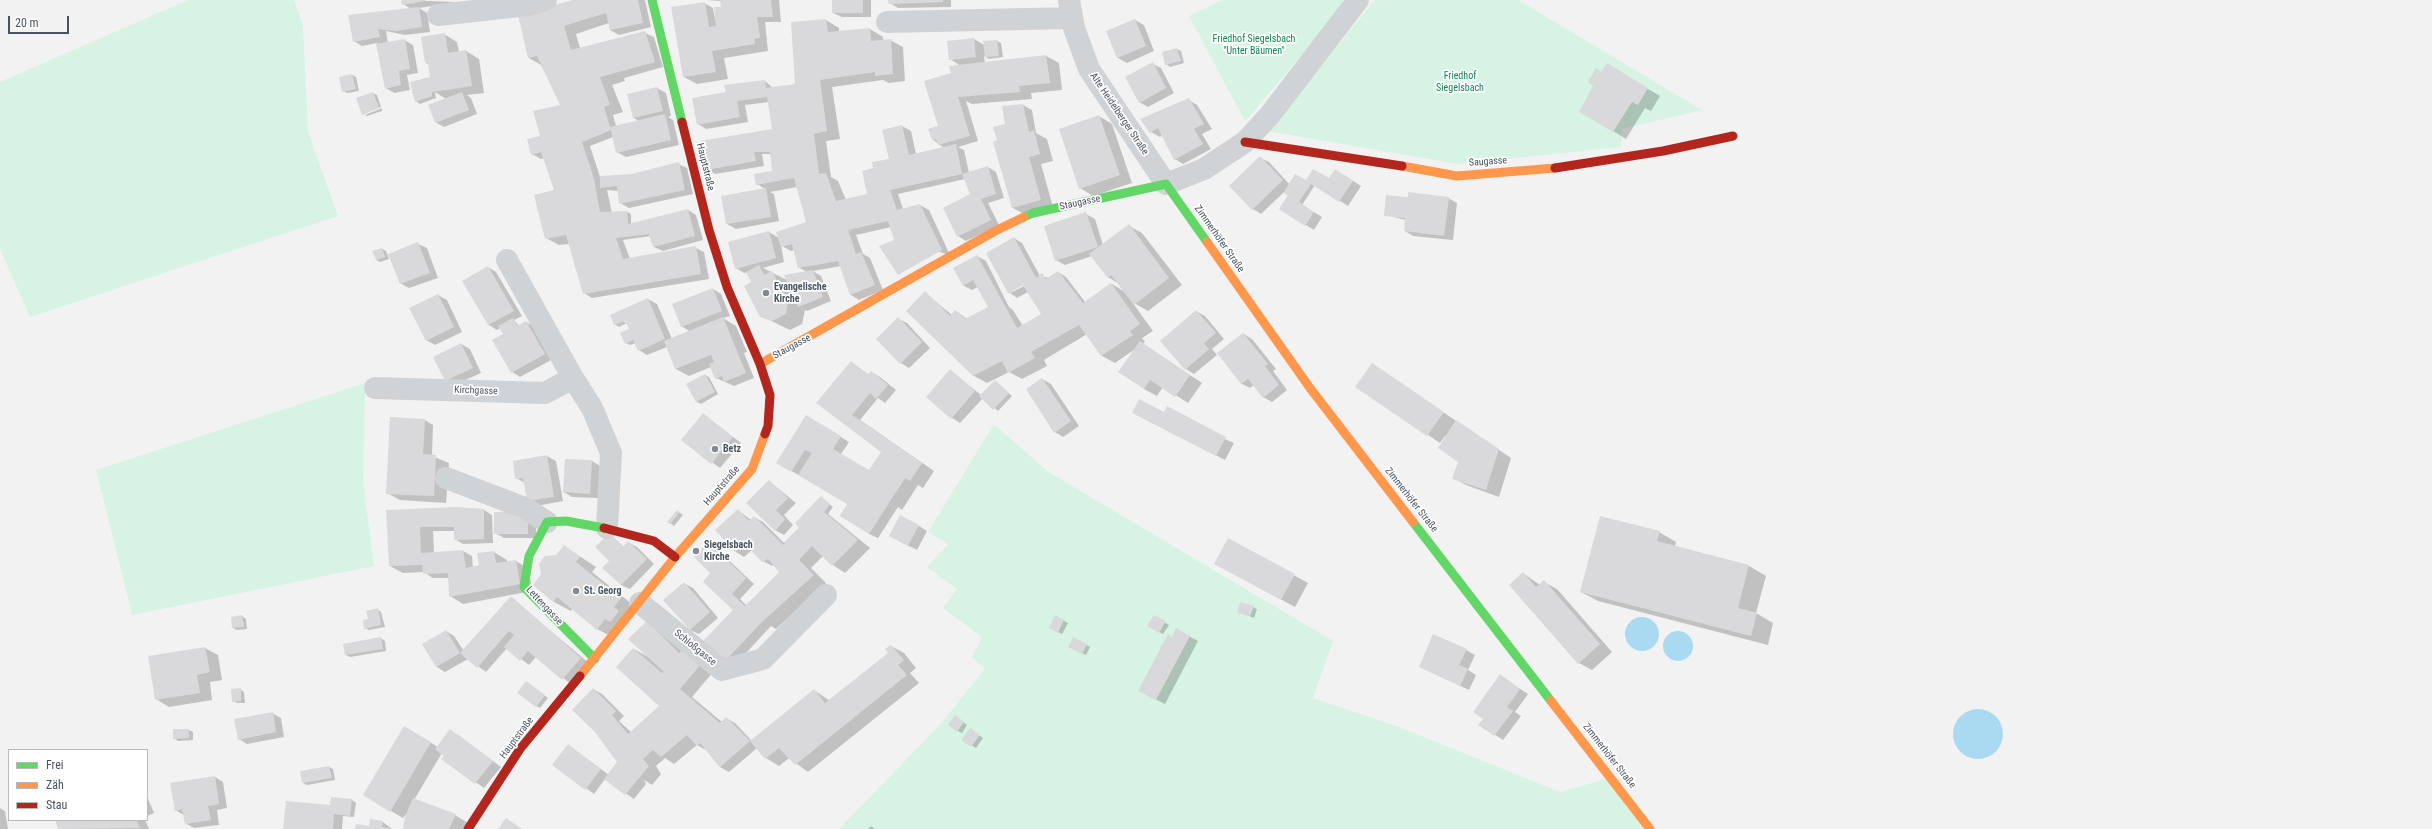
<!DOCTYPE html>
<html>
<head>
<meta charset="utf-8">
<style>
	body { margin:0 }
	#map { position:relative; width:2432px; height:829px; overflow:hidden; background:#f3f2f2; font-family:"Roboto Condensed",sans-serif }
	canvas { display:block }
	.legend { position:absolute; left:8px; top:749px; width:140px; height:72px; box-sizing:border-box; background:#fff; border:1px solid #b6babf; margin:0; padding:5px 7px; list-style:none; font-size:12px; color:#485260 }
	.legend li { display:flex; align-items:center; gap:8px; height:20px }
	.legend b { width:20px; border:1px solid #b6babf }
	.scale { position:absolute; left:8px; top:16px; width:61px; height:18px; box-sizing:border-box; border:2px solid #485260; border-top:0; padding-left:5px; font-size:12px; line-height:14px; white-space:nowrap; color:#485260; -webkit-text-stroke:3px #fff; paint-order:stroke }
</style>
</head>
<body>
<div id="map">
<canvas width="2432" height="829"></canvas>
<ul class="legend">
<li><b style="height:5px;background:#63d668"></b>Frei</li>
<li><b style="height:5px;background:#ff974d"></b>Zäh</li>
<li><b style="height:5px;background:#b3261e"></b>Stau</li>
</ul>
<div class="scale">20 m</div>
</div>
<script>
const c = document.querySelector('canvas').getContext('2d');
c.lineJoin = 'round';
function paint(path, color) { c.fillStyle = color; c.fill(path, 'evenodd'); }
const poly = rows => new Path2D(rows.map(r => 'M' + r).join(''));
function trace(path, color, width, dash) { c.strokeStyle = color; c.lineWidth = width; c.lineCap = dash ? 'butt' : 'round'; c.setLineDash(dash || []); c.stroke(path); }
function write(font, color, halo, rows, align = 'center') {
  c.font = font + ' "Roboto Condensed",sans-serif'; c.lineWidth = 3.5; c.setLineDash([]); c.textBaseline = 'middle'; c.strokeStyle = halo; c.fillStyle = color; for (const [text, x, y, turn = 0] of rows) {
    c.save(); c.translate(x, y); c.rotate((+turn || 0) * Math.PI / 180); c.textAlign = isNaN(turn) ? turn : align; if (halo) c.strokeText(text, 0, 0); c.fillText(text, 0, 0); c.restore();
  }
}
const green = poly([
	[188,0,294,0,303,26,308,132,338,216,30,317,0,249,0,82],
	[1222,0,1341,0,1346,4,1245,121,1189,16],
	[1375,0,1518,0,1702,110,1622,129,1621,147,1458,164,1267,131],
	[365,383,363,481,374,566,132,615,96,470],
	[994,424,1047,471,1333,641,1313,698,1399,727,1560,792,1606,779,1644,829,839,829,938,727,985,669,972,657,982,637,943,608,957,589,927,567,948,544,928,532]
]);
const water = poly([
	'1625 634a17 17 0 1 1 34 0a17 17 0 1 1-34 0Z',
	'1663 646a15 15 0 1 1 30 0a15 15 0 1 1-30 0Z',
	'1953 734a25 25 0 1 1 50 0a25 25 0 1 1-50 0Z'
]);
const shadow = poly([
	[402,0,457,2,419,8,427,13,430,32,405,35,386,31,388,43,404,40,413,45,418,73,407,75,410,90,394,93,386,88,377,43,362,46,354,41,349,16,411,9,403,4],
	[577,0,645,0,651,27,619,35,610,30,609,23,576,34,580,48,645,33,654,37,663,67,624,78,625,81,612,85,623,112,613,115,616,126,639,121,634,118,657,88,666,93,671,116,668,117,673,120,679,145,626,157,617,152,613,137,590,146,600,177,632,175,678,164,687,168,693,194,629,208,620,203,619,191,607,190,612,213,627,212,631,214,631,225,688,210,696,215,703,240,663,251,654,247,651,236,623,240,630,259,696,248,704,252,709,279,592,298,584,293,569,244,559,245,546,238,559,191,545,158,541,159,532,154,562,105,541,65,529,58],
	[706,0,779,0,781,22,765,22,768,51,724,58,728,79,697,84,684,77,704,3,713,8,715,20,722,8,721,1],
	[833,0,871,0,871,17,842,17,833,13],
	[889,0,951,0,951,7,898,8,890,3],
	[826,20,839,28,839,32,870,29,883,37,883,40,890,40,903,47,905,81,889,83,883,80,832,87,840,139,826,141,831,177,838,181,846,200,869,195,874,169,890,159,902,126,911,131,916,154,944,148,932,139,939,127,952,74,961,66,950,59,974,39,984,45,997,41,1001,43,1003,57,989,59,984,56,985,63,1046,56,1059,63,1062,90,1031,93,1032,99,972,104,966,101,978,141,958,147,964,150,969,173,988,167,996,172,1004,198,988,203,999,225,966,241,958,236,971,195,965,179,898,194,903,209,920,205,929,210,950,255,895,240,891,227,856,235,863,254,870,258,883,290,859,300,851,295,841,266,813,271,821,276,831,301,807,311,805,310,802,324,790,330,761,316,753,282,748,272,744,273,736,268,769,232,779,238,808,224,797,187,770,192,774,194,779,221,736,229,727,224,765,189,757,184,773,172,771,154,762,154,764,166,715,174,707,169,773,130,769,102,745,105,748,122,706,129,698,124,727,93,765,81,773,88,796,85],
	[780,240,782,246,791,251,794,250,798,267,807,272,787,280,763,268,784,262],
	[1135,20,1144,25,1154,51,1127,63,1118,58,1107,32],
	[444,34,457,42,459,52,466,51,479,59,484,93,467,95,471,98,477,114,444,127,435,122,446,99,435,92,436,98,420,104,416,101,431,79,429,65,426,63],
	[1177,49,1181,51,1184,63,1170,67,1166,64],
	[1153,64,1161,68,1174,93,1148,107,1139,102],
	[1607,65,1660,96,1651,111,1645,108,1626,139,1581,111],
	[352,75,356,77,359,91,347,93,343,91],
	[373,93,377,95,381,107,364,113,364,115,363,114],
	[1189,100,1197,105,1212,129,1202,134,1211,149,1183,164,1175,159,1162,135,1160,137,1151,132],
	[1023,105,1032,110,1036,133,1047,139,1053,161,1041,164,1053,207,1026,215,1013,208,994,142,1000,141,1006,124],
	[382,108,382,111,367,116,365,115],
	[1099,116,1112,124,1132,183,1093,196,1080,188],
	[1260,158,1269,162,1290,185,1329,179,1344,175,1361,186,1348,206,1315,185,1302,205,1322,217,1314,230,1280,209,1292,199,1284,192,1261,214,1253,209],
	[1448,198,1457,203,1453,240,1413,236,1405,231,1406,220,1385,215],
	[1086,214,1095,219,1103,245,1129,226,1142,233,1182,285,1148,311,1132,302,1153,331,1142,338,1145,342,1143,344,1202,383,1188,403,1163,387,1157,396,1144,389,1135,349,1115,363,1102,356,1087,334,1044,360,1047,366,1022,379,1009,372,987,383,974,376,907,311,925,293,952,315,956,311,967,319,990,308,978,287,972,290,964,286,977,256,986,261,1009,307,1013,310,1023,326,1042,315,1028,292,1017,298,1010,293,1024,286,1024,284,1009,293,987,253,1014,238,1022,243,1040,276,1049,278,1058,272,1066,277,1085,302,1112,284,1125,292,1119,284,1108,277,1092,256,1065,265,1056,260],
	[418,244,427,248,438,278,409,288,400,283],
	[382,249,386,251,389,259,380,262,376,260],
	[488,267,496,272,522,316,514,320,519,326,526,322,535,327,553,359,520,377,512,372,504,335,500,328,497,330,489,325,463,281],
	[713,289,721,294,730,316,723,318,736,326,747,352,744,353,754,378,734,386,716,378,711,367,689,376,676,369,667,347,647,355,639,350,636,343,630,345,626,343,621,333,630,329,627,323,619,327,615,324,611,315,648,299,657,304,672,339,691,332,681,326,673,304],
	[621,318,626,320,626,323,620,319],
	[438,295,447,300,462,332,435,345,426,340],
	[1196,311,1205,316,1224,339,1212,349,1217,355,1194,374,1186,369],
	[898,319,907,323,930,348,909,368,901,363],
	[1244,334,1252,339,1276,369,1273,371,1287,390,1272,402,1263,397,1254,385,1250,388,1242,384,1219,354],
	[461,344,470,349,481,373,454,385,446,381],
	[851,362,869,375,871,372,880,377,896,390,885,403,878,398,860,420,934,471,923,488,918,485,902,510,898,507,878,538,869,534,849,503,777,463,806,416,849,442,841,454,870,472,882,452,818,403],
	[1372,364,1511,458,1499,497,1466,485,1453,478,1459,461,1446,437,1445,436,1440,443,1356,387],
	[951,371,981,395,995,381,1012,396,998,411,983,398,960,423,952,418],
	[705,375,709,377,718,394,701,404,697,402],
	[1042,379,1051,384,1079,426,1063,437,1055,432],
	[1164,413,1234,443,1225,460,1141,417],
	[703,414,741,443,720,468,682,440],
	[425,420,433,425,432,456,449,463,446,503,400,500,387,493],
	[547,456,556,461,563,501,536,506,528,501,525,483,516,478,514,462],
	[592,461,600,466,598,498,572,497,564,492],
	[769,481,796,503,784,515,793,525,784,535,775,530],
	[821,497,833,507,828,514,870,548,845,573,833,565,823,556,811,568,826,583,776,629,771,626,734,666,725,661,734,610,712,573,708,543,716,548,754,584,740,599,747,606,780,572,774,564,772,566,763,561,752,550,744,557,736,552,716,530,738,510,751,520,754,517,763,522,784,543,800,527],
	[387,510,484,510,492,515,493,543,463,544,455,539,455,531,433,531,434,553,463,551,472,556,473,568,480,566,494,552,507,560,507,563,516,561,529,569,532,591,463,604,450,596,449,578,433,578,424,572,403,573,390,566],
	[677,511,683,515,674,526,670,523],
	[536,517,536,538,504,538,495,533],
	[919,526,927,531,917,550,899,541],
	[1659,532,1676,542,1675,547,1749,566,1766,576,1756,613,1773,623,1768,645,1598,601,1581,592],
	[613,537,624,547,628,542,637,547,654,564,630,589,621,585,611,560],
	[1228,539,1308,583,1295,607,1228,571],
	[564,546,596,567,592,572,637,608,614,638,597,629,573,608,571,611,554,602,534,585],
	[1523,573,1540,585,1544,582,1557,589,1612,652,1592,670,1579,663],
	[685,584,693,588,718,618,699,634,690,630],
	[511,598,589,663,571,684,536,657,529,665,507,648,486,672,468,659,445,672,437,667,423,645,446,631,454,636,464,651],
	[1253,607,1257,609,1254,618,1239,612],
	[377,609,381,612,385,627,369,630,365,628],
	[242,616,246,619,247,629,237,630,233,628],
	[1154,616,1169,625,1163,634,1148,626],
	[1056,617,1068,623,1062,634,1050,628],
	[660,629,682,651,714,671,692,697,722,722,726,718,735,723,752,741,814,690,830,701,889,653,891,646,904,653,916,668,910,673,919,683,808,772,789,758,779,766,766,758,757,748,729,772,720,767,706,750,697,745,674,764,665,758,656,766,661,774,652,785,644,780,646,784,634,799,605,779,594,794,554,764,568,745,609,775,618,762,593,689,602,694,624,716,619,721,631,732,663,709,634,649,648,657,630,639],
	[1177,630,1198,641,1165,704,1147,695],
	[381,638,385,641,386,651,350,657,346,655],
	[1086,645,1090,647,1086,655,1073,649],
	[205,648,218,655,222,680,210,682,212,700,169,707,156,699],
	[1466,650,1475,655,1468,670,1476,675,1469,690,1420,667],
	[1500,676,1528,694,1515,712,1521,716,1503,740,1480,725,1484,719],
	[530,685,548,698,540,708,536,706],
	[240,689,244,692,245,703,237,703,233,701],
	[272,713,281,718,284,737,247,744,239,739],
	[959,719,967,725,962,733,958,731],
	[404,727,438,747,458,735,501,767,484,788,442,759,445,755,442,753,414,800,455,815,468,823,465,829,404,829,406,814,403,818,364,795],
	[189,730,193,732,193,740,178,741,174,738],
	[974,732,983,738,976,748,963,740],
	[329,767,333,769,335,780,307,785,303,783],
	[215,777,223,782,227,808,217,810,219,825,194,828,185,823,184,815,175,810],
	[147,796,154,813,147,816],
	[352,800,356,803,354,817,343,816,342,829,284,829,331,806],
	[0,808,5,811,8,829,0,829],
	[56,820,145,820,149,829,59,829],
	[383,822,392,829,356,829,370,827],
	[871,826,875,829,868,829]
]);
const building = poly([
	[401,0,425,0,425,1,402,5],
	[573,0,638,0,643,23,610,30,606,13,564,26,571,50,645,31,655,62,600,77,610,105,604,107,610,127,665,114,671,140,616,153,611,130,582,142,594,179,600,212,627,211,628,224,688,209,695,236,653,247,649,234,616,238,623,259,696,246,701,274,583,294,566,235,545,239,534,195,554,190,541,152,531,155,527,139,540,136,533,111,560,105,537,56,528,58,518,15],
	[720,0,771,0,773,17,757,17,760,38,754,39,755,44,712,51,716,72,683,77,671,7,705,2,709,27,716,26,714,7,721,7],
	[832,0,863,0,863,13,832,13],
	[888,0,943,0,943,2,889,4],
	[419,7,422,27,396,31,378,29,380,37,353,42,348,15],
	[826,19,828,32,870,28,871,41,891,39,893,74,875,76,875,72,820,80,827,131,814,134,819,174,826,173,836,201,867,194,862,171,873,168,872,162,889,159,882,130,902,125,909,155,956,144,962,174,988,166,996,194,981,199,991,220,957,237,943,208,970,194,962,174,890,190,897,210,920,204,942,250,898,275,879,246,894,240,888,221,848,230,856,254,861,252,875,285,850,295,838,261,798,268,792,244,781,247,776,232,806,222,794,178,756,185,754,174,772,171,770,152,754,152,756,161,706,170,700,141,772,129,767,97,737,101,740,117,697,125,692,98,726,92,724,85,765,80,766,88,795,84,791,22],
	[1135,19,1146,46,1117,58,1106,31],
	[445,33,448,53,466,50,472,86,432,92,432,96,415,102,410,82,430,77,428,63,425,63,421,37],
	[974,38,976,57,949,60,947,41],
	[405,39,410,69,399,71,401,85,385,89,376,44],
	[997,40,999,56,985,57,983,41],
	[1177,48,1181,61,1165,65,1162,52],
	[1046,55,1050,83,1019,86,1020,92,958,97,970,136,938,145,936,139,932,140,928,129,938,126,924,81,951,73,949,66],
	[1153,62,1166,88,1139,103,1125,77],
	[1607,63,1648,88,1638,105,1632,102,1613,132,1579,112,1593,86,1588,82,1596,68,1601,72],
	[352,74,356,89,342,92,339,77],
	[657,87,663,111,633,118,627,94],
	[373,92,379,108,362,115,356,98],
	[462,92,469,110,435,123,428,105],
	[1189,98,1204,124,1194,129,1203,144,1174,160,1158,128,1150,133,1140,119],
	[1023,104,1029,132,1034,130,1040,154,1029,157,1041,200,1012,208,993,142,997,140,993,127,1005,124,1002,106],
	[1099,115,1120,175,1079,189,1059,129],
	[1260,156,1283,180,1252,210,1229,186],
	[679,162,685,190,619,204,617,186,600,188,600,176,632,174],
	[1313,169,1329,178,1335,169,1353,181,1339,202,1311,184,1299,202,1314,212,1305,226,1279,209,1288,195,1284,192,1295,174,1306,180],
	[766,188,771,217,726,224,721,196],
	[1408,192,1449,197,1444,236,1404,231,1405,218,1384,216,1386,195,1408,197],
	[1086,212,1098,247,1055,261,1044,226],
	[1129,224,1169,278,1134,305,1111,275,1108,278,1089,254],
	[769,231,776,258,735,269,728,242],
	[1014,237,1036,278,1042,273,1046,279,1058,271,1083,303,1111,283,1140,324,1130,331,1133,335,1101,356,1079,325,1031,352,1035,358,1008,373,1002,361,973,376,906,311,925,291,950,316,955,310,965,319,988,307,973,280,963,286,953,268,977,255,1017,328,1041,314,1023,285,1008,293,986,253],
	[418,242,430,273,400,284,388,254],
	[382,248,385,257,376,260,372,251],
	[759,265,764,275,772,271,788,301,786,314,772,321,760,317,744,286,751,282,746,272],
	[488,266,514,311,488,325,462,281],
	[813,270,823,297,798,307,784,275],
	[713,288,722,311,681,327,672,304],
	[438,294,454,327,426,341,409,308],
	[648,298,665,339,638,351,633,340,625,344,620,333,629,329,625,321,614,325,610,315],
	[1196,310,1216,333,1204,343,1209,349,1185,370,1160,341],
	[723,317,746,373,724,382,722,376,715,379,709,364,714,362,711,355,675,369,664,341],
	[898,317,922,342,900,364,876,339],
	[513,318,517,326,526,321,545,354,511,373,492,340,503,334,498,326],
	[1243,333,1268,364,1265,366,1279,385,1263,398,1248,379,1241,384,1217,353],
	[1140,341,1190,375,1175,397,1150,380,1144,389,1118,372],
	[461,343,473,368,445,381,433,357],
	[851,361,868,375,871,371,888,385,876,399,870,393,852,415,922,463,910,481,905,478,869,534,840,516,847,504,798,475,812,453,805,450,791,472,776,463,806,415,841,436,833,449,869,470,881,452,816,403],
	[1372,363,1444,412,1427,436,1355,387],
	[950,369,975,391,951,419,926,397],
	[705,374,715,392,696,402,686,384],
	[1042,378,1071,421,1054,433,1026,389],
	[995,380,1009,393,993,410,979,396],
	[1139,399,1164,412,1167,406,1226,437,1216,456,1132,413],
	[703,413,733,437,711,464,681,440],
	[390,417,425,419,423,454,436,455,434,496,386,494],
	[1456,420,1499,449,1486,490,1452,479,1458,462,1438,448],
	[547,455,554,497,527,501,523,478,515,479,513,461],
	[565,459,592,460,590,494,563,492],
	[769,480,788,498,776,510,785,519,775,531,746,503],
	[821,496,830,504,824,512,858,540,832,566,812,546,799,560,814,575,762,622,724,662,703,641,733,610,703,582,710,573,694,557,708,542,746,578,732,594,745,606,779,572,768,559,762,562,745,544,735,552,715,530,738,509,749,521,754,516,783,545,799,528,795,523],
	[455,507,484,509,484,539,454,540,454,527,420,527,421,553,463,550,466,568,479,565,477,553,494,551,496,563,516,560,520,584,449,597,448,573,423,574,422,565,389,566,386,510],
	[677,510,680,512,670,524,667,522],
	[494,512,528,512,528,534,494,534],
	[900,515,919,525,908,546,889,536],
	[1600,516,1660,531,1657,541,1749,565,1738,608,1757,613,1751,636,1580,592],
	[609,533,623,547,628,541,647,559,621,585,602,568,609,561,595,547],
	[1228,538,1295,574,1281,600,1214,564],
	[564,545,580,557,576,562,621,598,614,607,619,611,610,622,605,619,597,630,557,597,553,602,533,585,541,574,539,564,545,556,556,555],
	[1523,572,1536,587,1544,580,1600,644,1578,664,1509,585],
	[684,582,710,612,690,630,663,600],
	[511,596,581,658,562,680,528,651,520,661,504,647,514,635,509,631,477,668,460,653,436,667,422,644,446,630,460,653],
	[1240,602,1254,606,1250,616,1237,613],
	[378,608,381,625,364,629,363,620,368,619,366,611],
	[242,615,244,627,232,628,231,617],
	[1055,615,1064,620,1058,633,1049,628],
	[1154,615,1166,621,1159,633,1147,626],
	[647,621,679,653,686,647,702,663,680,689,720,723,726,717,750,741,720,767,700,743,697,746,687,735,661,757,653,750,643,759,649,766,625,795,604,779,617,762,595,732,572,710,593,688,616,711,612,715,628,734,659,706,616,667,633,648,662,673,664,672,628,639],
	[1176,628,1190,636,1156,700,1138,691,1168,634,1172,637],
	[1433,634,1467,649,1459,665,1468,669,1460,686,1419,667],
	[381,637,383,649,345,655,343,644],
	[1073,637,1087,644,1082,654,1068,647],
	[891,645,904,660,898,665,907,675,795,765,779,748,765,759,750,741,814,689,825,703,888,653,885,649],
	[205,647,210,672,197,675,200,693,155,700,148,656],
	[1500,674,1520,689,1507,707,1513,711,1494,736,1478,725,1483,719,1473,712],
	[526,681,545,695,536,707,517,693],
	[241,688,241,701,232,702,231,689],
	[273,712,276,732,238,740,234,719],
	[955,715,964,722,957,732,948,725],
	[404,726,431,742,390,812,363,795],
	[970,728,980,735,971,747,961,740],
	[173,729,189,729,189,738,173,739],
	[450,729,493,761,475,784,441,759,444,756,435,749],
	[568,744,601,769,585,790,552,765],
	[329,766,332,778,302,783,300,771],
	[215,776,219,804,208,806,211,820,185,824,182,809,175,811,170,783],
	[331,797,352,799,350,816,334,814,333,829,283,829,286,801,330,805],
	[413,798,456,814,449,829,403,829,405,817],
	[506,818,522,829,498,829],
	[370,819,383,821,382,827,393,829,355,829,356,824,369,826],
	[55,820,136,820,140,828,58,829]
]);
const street = poly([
	[1069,0,1074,28,1089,69,1166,184,1204,169,1245,142,1269,116,1358,0],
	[438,15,529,5,546,0],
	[887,22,1072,18],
	[507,260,573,378,592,408,611,453,607,528],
	[375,388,545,393,573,378],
	[446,478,525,508,547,522],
	[640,603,722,670,763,659,826,595]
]);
const fast = poly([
	[652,0,682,122],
	[1024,217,1033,213,1166,184,1207,242],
	[1413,522,1551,701],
	[595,659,524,587,529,556,547,522,566,521,604,528]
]);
const slow = poly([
	[1402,166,1457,176,1555,168],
	[1207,242,1310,388,1413,522],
	[760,364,995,231,1024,217],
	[580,676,675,557,752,469,765,434],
	[1551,701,1650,829]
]);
const jam = poly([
	[682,122,709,230,727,287,760,364,770,395,768,426,765,434],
	[1245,142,1402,166],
	[1555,168,1663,151,1733,136],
	[604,528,654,541,675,557],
	[468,829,520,749,580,676]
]);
const markers = [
	[766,293,4,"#848a93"],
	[715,449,4,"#848a93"],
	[696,551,4,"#848a93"],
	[576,591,4,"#848a93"]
];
const parkNames = [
	["Friedhof Siegelsbach",1254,39],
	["\"Unter Bäumen\"",1254,51],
	["Friedhof",1460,76],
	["Siegelsbach",1460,88]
];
const streetNames = [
	["Alte Heidelberger Straße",1119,114,56],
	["Saugasse",1488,162,-4],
	["Hauptstraße",705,167,76],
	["Staugasse",1080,203,-12],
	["Zimmerhöfer Straße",1219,239,55],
	["Staugasse",792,347,-28],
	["Kirchgasse",476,391,2],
	["Hauptstraße",722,486,-49],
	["Zimmerhöfer Straße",1411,500,52],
	["Lettengasse",544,606,47],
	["Schloßgasse",695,648,39],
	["Hauptstraße",517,738,-53],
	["Zimmerhöfer Straße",1609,756,52]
];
const poiNames = [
	["Evangelische",774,287],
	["Kirche",774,299],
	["Betz",723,449],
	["Siegelsbach",704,545],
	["Kirche",704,557],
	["St. Georg",584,591]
];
paint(green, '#d6f3e4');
paint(water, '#a9daf2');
paint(shadow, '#0003');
paint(building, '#d9d9db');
trace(street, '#d0d3d6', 22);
trace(fast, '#63d668', 9);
trace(slow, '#ff974d', 9);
trace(jam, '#b3261e', 9);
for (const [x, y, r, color] of markers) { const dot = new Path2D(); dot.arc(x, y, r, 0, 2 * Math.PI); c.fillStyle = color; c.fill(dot); trace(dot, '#fff', 1.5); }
write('10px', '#118357', '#fff', parkNames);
write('10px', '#485260', '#fff', streetNames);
write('bold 10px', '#485260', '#fff', poiNames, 'left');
</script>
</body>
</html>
